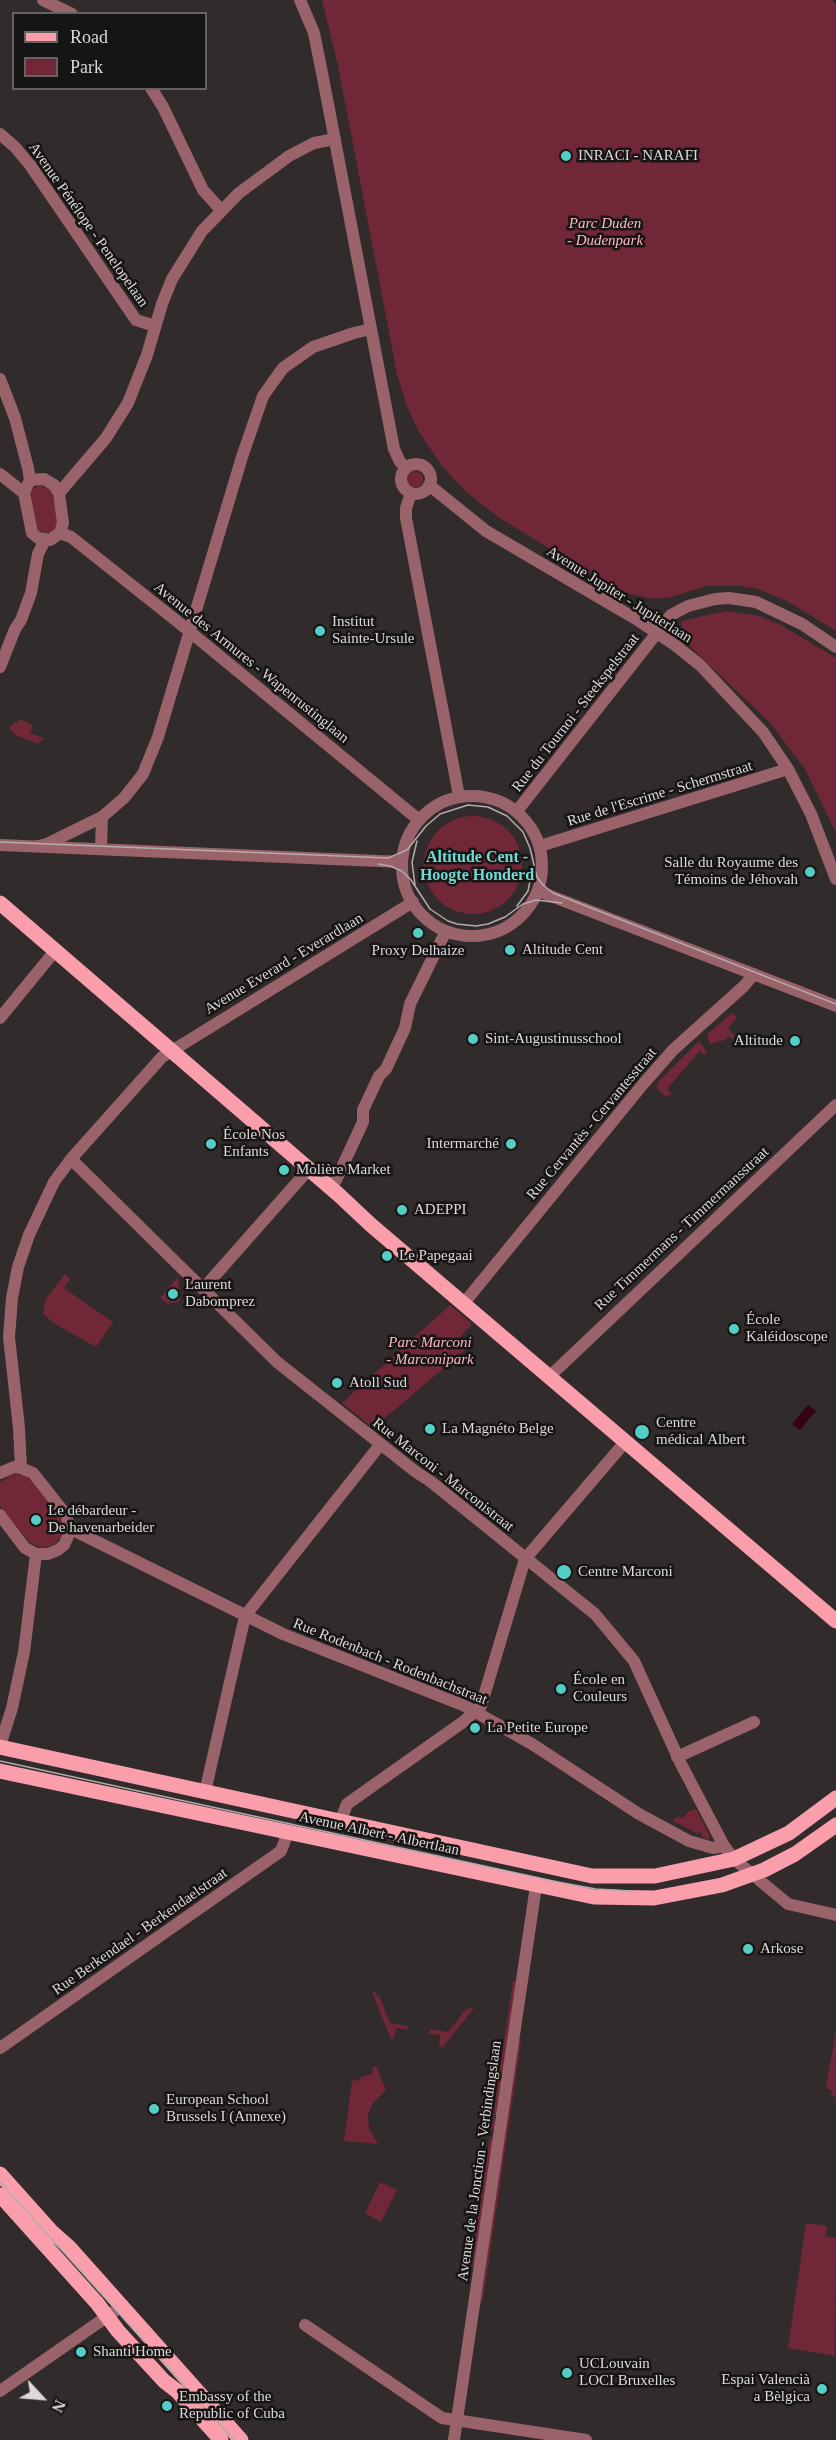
<!DOCTYPE html>
<html>
<head>
<meta charset="utf-8">
<style>
	body { margin:0 }
	#map { position:relative; width:836px; height:2440px; overflow:hidden; background:#312b2b; font-family:"Times New Roman",serif }
	canvas { display:block }
	.legend { position:absolute; left:12px; top:12px; width:195px; height:78px; box-sizing:border-box; background:#171414; border:2px solid #666263; margin:0; padding:8px 10px; list-style:none; font-size:18px; color:#ddd8d9 }
	.legend li { display:flex; align-items:center; gap:12px; height:30px }
	.legend b { width:30px; border:2px solid #666263 }
	.north { position:absolute; left:12px; top:2368px; width:60px; height:60px; -webkit-text-stroke:4px #171414; paint-order:stroke; rotate:116deg; font-size:16px; font-weight:700; line-height:24px; text-align:center; color:#ddd8d9 }
	.north::after { content:''; display:block; margin:auto; width:21px; height:27px; background:#ddd8d9; clip-path:polygon(50% 0,100% 100%,50% 72%,0 100%) }
</style>
</head>
<body>
<div id="map">
<canvas width="836" height="2440"></canvas>
<ul class="legend">
<li><b style="height:8px;background:#fa9eac"></b>Road</li>
<li><b style="height:16px;background:#702737"></b>Park</li>
</ul>
<div class="north">N</div>
</div>
<script>
const c = document.querySelector('canvas').getContext('2d');
c.lineJoin = 'round';
function paint(path, color) { c.fillStyle = color; c.fill(path, 'evenodd'); }
const poly = rows => new Path2D(rows.map(r => 'M' + r).join(''));
function trace(path, color, width, dash) { c.strokeStyle = color; c.lineWidth = width; c.lineCap = dash ? 'butt' : 'round'; c.setLineDash(dash || []); c.stroke(path); }
function write(font, color, halo, rows, align = 'center') {
  c.font = font + ' "Times New Roman",serif'; c.lineWidth = 5; c.setLineDash([]); c.textBaseline = 'middle'; c.strokeStyle = halo; c.fillStyle = color; for (const [text, x, y, turn = 0] of rows) {
    c.save(); c.translate(x, y); c.rotate((+turn || 0) * Math.PI / 180); c.textAlign = isNaN(turn) ? turn : align; if (halo) c.strokeText(text, 0, 0); c.fillText(text, 0, 0); c.restore();
  }
}
const green = poly([
	[322,0,832,0,836,4,836,631,787,601,758,589,740,586,707,586,671,597,654,599,632,595,609,585,498,517,464,490,442,466,419,432,407,407,397,374,338,66],
	'407 479a8 8 0 1 1 16 0a8 8 0 1 1-16 0Z',
	[40,485,52,491,59,524,57,528,50,534,37,530,30,497,32,489],
	[726,611,760,616,781,625,836,658,836,833,805,769,769,722,678,635,682,631,681,621],
	[19,719,33,725,30,733,44,738,38,744,13,734,13,732,9,728,11,725,13,725,14,722,17,723],
	'424 865a49 49 0 1 1 98 0a49 49 0 1 1-98 0Z',
	[732,1013,737,1017,728,1029,735,1036,732,1039,729,1036,725,1040,710,1044,707,1034],
	[700,1042,707,1052,705,1055,700,1051,667,1089,672,1094,665,1097,656,1087,659,1081,697,1043],
	[65,1274,70,1279,64,1288,113,1322,96,1347,55,1324,43,1314,45,1300],
	[178,1277,180,1300,178,1302,168,1304,160,1298],
	[450,1305,472,1324,458,1340,466,1347,467,1349,463,1352,373,1428,342,1403],
	[13,1474,24,1475,32,1481,61,1518,63,1531,61,1537,53,1545,42,1548,30,1543,0,1506,0,1482],
	[696,1809,710,1836,708,1840,701,1836,702,1833,699,1832,698,1834,673,1821,677,1817,683,1818,689,1811],
	[513,1982,516,1982,497,2115,494,2115,495,2128,491,2130],
	[375,1991,377,1996,379,1996,390,2023,408,2026,407,2030,396,2028,394,2038,391,2039,372,1992],
	[472,2006,474,2008,442,2048,439,2045,440,2035,429,2034,430,2029,448,2032,466,2009,468,2010],
	[836,2030,836,2104,835,2096,831,2095,832,2090,826,2088],
	[518,2037,521,2042,483,2300,480,2307],
	[376,2066,386,2090,373,2103,368,2115,369,2128,378,2144,344,2141,352,2081,356,2079,357,2081,360,2080,359,2078,373,2073,372,2068],
	[490,2136,493,2140,474,2264,471,2267],
	[380,2182,397,2190,381,2222,365,2213],
	[806,2223,827,2226,826,2236,836,2238,835,2356,788,2348]
]);
const water = poly([
	[808,1405,816,1411,800,1430,792,1424]
]);
const minor = poly([
	[43,0,72,14],
	[300,0,314,33,323,78,394,449,400,462,406,467],
	[151,88,163,107,203,190,221,210],
	[0,134,15,147,30,165,136,320,155,326],
	[0,379,15,418,28,468,30,480,24,493,32,533,38,538,50,540,60,533,63,523,59,493,54,485,44,479,30,480],
	'401 479a15 15 0 1 1 30 0a15 15 0 1 1-30 0Z',
	[0,474,24,493],
	[429,485,486,531,636,619,675,645,700,665,763,732,788,769,811,814,836,879],
	[59,493,106,438,128,403,147,355,162,304,172,279,202,231,239,193,289,156,314,143,335,139],
	[411,493,406,508,406,518,459,796],
	[60,533,71,537,178,622,419,820],
	[0,667,15,629,21,620,31,593,38,554,45,540],
	'402 866a70 70 0 1 1 140 0a70 70 0 1 1-140 0Z',
	[517,811,671,615,688,606,715,599,729,598,756,602,802,624,836,647],
	[0,845,402,862],
	[38,846,47,844,102,817,124,798,143,774,158,737,242,457,263,396,283,368,313,347,354,333,371,329],
	[540,846,788,769],
	[101,849,102,817],
	[538,891,836,1006],
	[0,1018,55,951],
	[71,1159,277,1362,416,1472,430,1481,595,1614,634,1661,681,1764,724,1846,734,1859,788,1904,836,1915],
	[330,1187,336,1180,363,1122,363,1110,379,1076,386,1069,405,1028,410,1004,446,931],
	[203,1289,309,1169],
	[464,1303,644,1083,673,1050,744,986,754,974],
	[550,1376,836,1105],
	[21,1468,19,1428,9,1337,12,1298,18,1267,29,1235,54,1182,71,1159,162,1057,413,902],
	[0,1473,14,1467,21,1468,33,1473,67,1516,69,1534,64,1545,58,1550,48,1554,36,1554,25,1548,0,1515],
	[69,1528,283,1634,465,1706,532,1744,639,1814,689,1841,713,1848,724,1846],
	[0,1746,12,1708,24,1652,36,1554],
	[677,1757,754,1722],
	[205,1792,245,1616,380,1445],
	[340,1822,347,1804,463,1722,481,1706,525,1559,626,1441],
	[0,2048,281,1851,288,1832],
	[305,2325,442,2418,586,2440],
	[0,2391,115,2311],
	[454,2440,536,1886]
]);
const major = poly([
	[0,903,339,1195,371,1225,836,1621],
	[0,1747,592,1876,655,1876,734,1859,789,1833,836,1798],
	[0,1771,594,1897,654,1898,722,1885,764,1870,795,1854,836,1825],
	[0,2174,51,2231,69,2247,241,2440],
	[0,2195,97,2303,118,2331,164,2381,177,2391,221,2440]
]);
const tram = poly([
	[0,842,388,858,407,850,426,826,440,814,468,805,488,807,507,816,523,832,530,848,537,877,543,885,553,893,836,1004],
	[378,864,390,866,402,871,411,880,430,909,448,921,457,924,476,926,488,924,505,917,523,904,536,900,562,903],
	[415,885,412,862,417,841],
	[517,906,528,891,533,866],
	[0,1761,558,1882,596,1889,632,1891],
	[0,2182,234,2440]
]);
const markers = [
	[566,156,6,"#54cdc6"],
	[320,631,6,"#54cdc6"],
	[810,872,6,"#54cdc6"],
	[418,933,6,"#54cdc6"],
	[510,950,6,"#54cdc6"],
	[473,1039,6,"#54cdc6"],
	[795,1041,6,"#54cdc6"],
	[211,1144,6,"#54cdc6"],
	[511,1144,6,"#54cdc6"],
	[284,1170,6,"#54cdc6"],
	[402,1210,6,"#54cdc6"],
	[387,1256,6,"#54cdc6"],
	[173,1294,6,"#54cdc6"],
	[734,1329,6,"#54cdc6"],
	[337,1383,6,"#54cdc6"],
	[430,1429,6,"#54cdc6"],
	[642,1432,8,"#54cdc6"],
	[36,1520,6,"#54cdc6"],
	[564,1572,8,"#54cdc6"],
	[561,1689,6,"#54cdc6"],
	[475,1728,6,"#54cdc6"],
	[748,1949,6,"#54cdc6"],
	[154,2109,6,"#54cdc6"],
	[81,2352,6,"#54cdc6"],
	[567,2373,6,"#54cdc6"],
	[822,2389,6,"#54cdc6"],
	[167,2406,6,"#54cdc6"]
];
const poiNames = [
	["INRACI - NARAFI",578,156],
	["Institut",332,622],
	["Sainte-Ursule",332,639],
	["Salle du Royaume des",798,863,"right"],
	["Témoins de Jéhovah",798,880,"right"],
	["Altitude Cent",522,950],
	["Proxy Delhaize",418,951,"center"],
	["Sint-Augustinusschool",485,1039],
	["Altitude",783,1041,"right"],
	["École Nos",223,1135],
	["Enfants",223,1152],
	["Intermarché",499,1144,"right"],
	["Molière Market",296,1170],
	["ADEPPI",414,1210],
	["Le Papegaai",399,1256],
	["Laurent",185,1285],
	["Dabomprez",185,1302],
	["École",746,1320],
	["Kaléidoscope",746,1337],
	["Atoll Sud",349,1383],
	["Centre",656,1423],
	["médical Albert",656,1440],
	["La Magnéto Belge",442,1429],
	["Le débardeur -",48,1511],
	["De havenarbeider",48,1528],
	["Centre Marconi",578,1572],
	["École en",573,1680],
	["Couleurs",573,1697],
	["La Petite Europe",487,1728],
	["Arkose",760,1949],
	["European School",166,2100],
	["Brussels I (Annexe)",166,2117],
	["Shanti Home",93,2352],
	["UCLouvain",579,2364],
	["LOCI Bruxelles",579,2381],
	["Espai Valencià",810,2380,"right"],
	["a Bèlgica",810,2397,"right"],
	["Embassy of the",179,2397],
	["Republic of Cuba",179,2414]
];
const parkNames = [
	["Parc Duden",605,224],
	["- Dudenpark",605,241],
	["Parc Marconi",430,1343],
	["- Marconipark",430,1360]
];
const streetNames = [
	["Avenue Pénélope - Penelopelaan",88,225,55],
	["Avenue Jupiter - Jupiterlaan",619,595,32],
	["Avenue des Armures - Wapenrustinglaan",251,663,39],
	["Rue du Tournoi - Steekspelstraat",576,713,-52],
	["Rue de l'Escrime - Schermstraat",660,794,-17],
	["Avenue Everard - Everardlaan",284,964,-31],
	["Rue Cervantès - Cervantesstraat",592,1124,-50],
	["Rue Timmermans - Timmermansstraat",682,1229,-43],
	["Rue Marconi - Marconistraat",443,1475,38],
	["Rue Rodenbach - Rodenbachstraat",390,1662,22],
	["Avenue Albert - Albertlaan",379,1834,12],
	["Rue Berkendael - Berkendaelstraat",140,1932,-35],
	["Avenue de la Jonction - Verbindingslaan",480,2161,-82]
];
const neighbourhoodNames = [
	["Altitude Cent -",477,858],
	["Hoogte Honderd",477,876]
];
paint(green, '#702737');
paint(water, '#370211');
trace(minor, '#9a626b', 12);
trace(major, '#fa9eac', 15);
trace(tram, '#b2acad', 1.5);
for (const [x, y, r, color] of markers) { const dot = new Path2D(); dot.arc(x, y, r, 0, 2 * Math.PI); c.fillStyle = color; c.fill(dot); trace(dot, '#171414', 2); }
write('15px', '#ddd8d9', '#171414', poiNames, 'left');
write('italic 15px', '#fcb8c1', '#171414', parkNames);
write('15px', '#ddd8d9', '#171414', streetNames);
write('bold 16px', '#70dbd4', '#171414', neighbourhoodNames);
</script>
</body>
</html>
